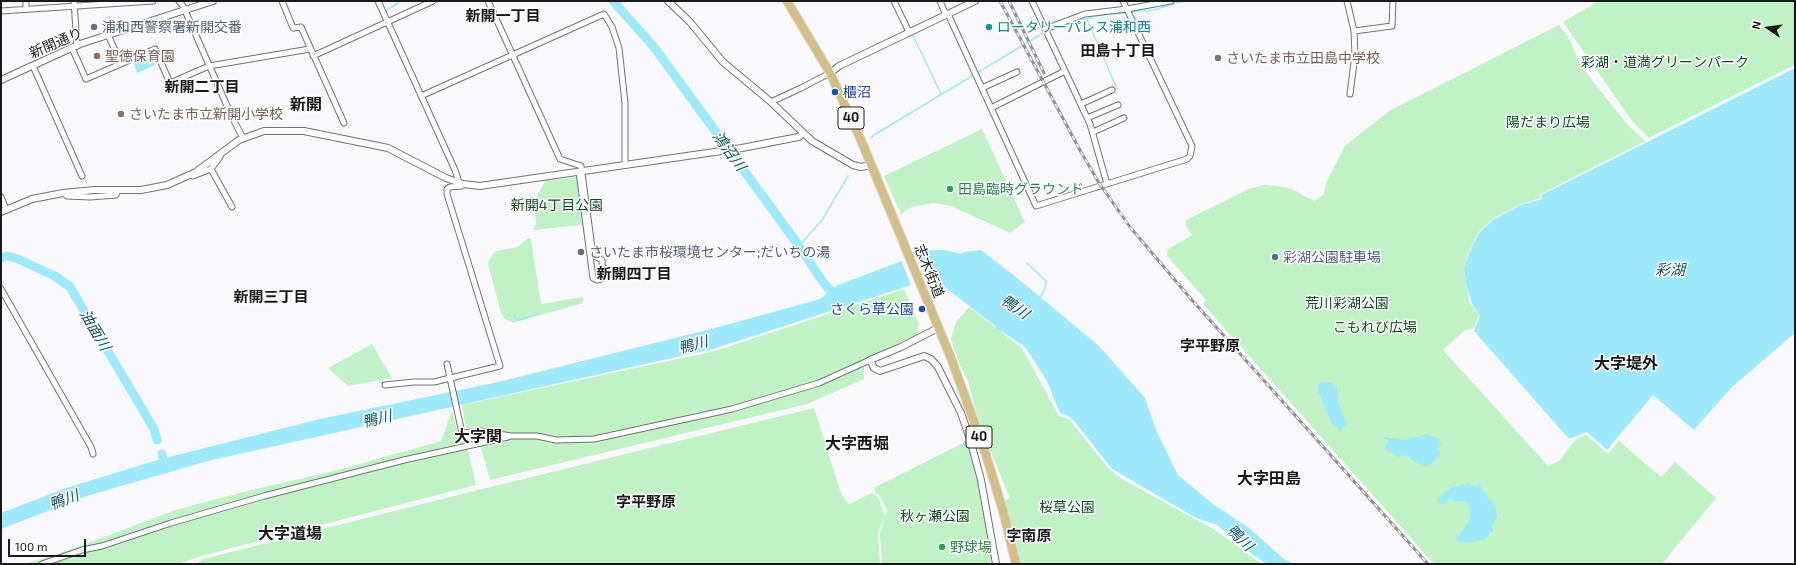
<!DOCTYPE html>
<html>
<head>
<meta charset="utf-8">
<style>
	body { margin:0 }
	#map { position:relative; width:1796px; height:565px; overflow:hidden; background:#f9f9fd; font-family:"Exo 2",sans-serif }
	canvas { display:block }
	.frame { position:absolute; inset:0; border:2px solid #19191b; pointer-events:none }
	.north { position:absolute; left:1748px; top:8px; width:40px; height:40px; -webkit-text-stroke:3px #fff; paint-order:stroke; rotate:283deg; font-size:11px; font-weight:700; line-height:16px; text-align:center; color:#19191b }
	.north::after { content:''; display:block; margin:auto; width:14px; height:18px; background:#19191b; clip-path:polygon(50% 0,100% 100%,50% 72%,0 100%) }
	.scale { position:absolute; left:8px; top:539px; width:78px; height:18px; box-sizing:border-box; border:2px solid #19191b; border-top:0; padding-left:5px; font-size:12px; line-height:14px; white-space:nowrap; color:#19191b; -webkit-text-stroke:3px #fff; paint-order:stroke }
</style>
</head>
<body>
<div id="map">
<canvas width="1796" height="565"></canvas>
<div class="frame"></div>
<div class="north">N</div>
<div class="scale">100 m</div>
</div>
<script>
const c = document.querySelector('canvas').getContext('2d');
c.lineJoin = 'round';
function paint(path, color) { c.fillStyle = color; c.fill(path, 'evenodd'); }
const poly = rows => new Path2D(rows.map(r => 'M' + r).join(''));
function trace(path, color, width, dash) { c.strokeStyle = color; c.lineWidth = width; c.lineCap = dash ? 'butt' : 'round'; c.setLineDash(dash || []); c.stroke(path); }
function write(font, color, halo, rows, align = 'center') {
  c.font = font + ' "Exo 2","Noto Sans JP",sans-serif'; c.lineWidth = 3; c.setLineDash([]); c.textBaseline = 'middle'; c.strokeStyle = halo; c.fillStyle = color; for (const [text, x, y, turn = 0] of rows) {
    c.save(); c.translate(x, y); c.rotate((+turn || 0) * Math.PI / 180); c.textAlign = isNaN(turn) ? turn : align; if (halo) c.strokeText(text, 0, 0); c.fillText(text, 0, 0); c.restore();
  }
}
const green = poly([
	[1599,1,1795,1,1795,65,1649,138,1632,121,1563,22],
	[1559,25,1570,40,1580,65,1627,124,1645,141,1539,195,1541,198,1524,203,1494,218,1479,232,1467,257,1464,270,1469,301,1479,316,1473,329,1465,330,1443,350,1548,466,1559,461,1576,439,1586,435,1608,454,1619,441,1661,477,1675,462,1716,498,1662,564,1434,564,1203,304,1206,300,1167,256,1167,250,1192,235,1186,226,1186,220,1249,189,1263,185,1276,186,1290,188,1314,201,1323,195,1327,181,1345,146,1389,111],
	[982,129,1025,222,1010,233,951,206,933,203,912,207,901,214,884,176],
	[577,177,582,225,533,230,536,224,535,200,545,181],
	[528,238,531,239,541,304,583,297,583,303,513,323,505,319,501,313,488,264,490,258,496,251,518,247],
	[904,289,919,324,917,335,864,359,864,379,807,404,490,480,475,427,466,428,462,405,715,351],
	[969,307,1022,348,1059,416,1069,419,1108,468,1122,479,1215,530,1262,564,1020,564,1003,501,1010,498,988,445,976,412,968,381,960,365,951,339,956,322],
	[372,344,392,378,348,386,328,368],
	[814,408,841,493,849,504,872,493,878,497,885,516,878,533,880,564,196,564,203,559,478,490],
	[452,411,459,438,465,437,476,485,205,555,178,564,25,564,75,548,175,510,247,491,338,470,441,441],
	[967,441,978,484,992,559,989,564,882,564,880,534,887,510,879,495,875,492,874,488]
]);
const water = poly([
	[151,56,155,65,137,73,134,63],
	[1795,68,1795,333,1732,387,1694,430,1653,395,1607,450,1587,432,1569,439,1474,331,1480,316,1473,306,1467,288,1464,269,1468,256,1479,233,1494,219,1523,204,1542,199,1541,195],
	[931,250,945,250,962,254,963,252,981,250,1021,281,1099,346,1145,398,1157,432,1178,475,1213,504,1249,528,1284,559,1295,564,1267,564,1253,555,1217,525,1196,518,1112,469,1075,422,1068,416,1060,413,1047,381,1025,347,1001,331,996,329,995,326,933,278,713,349,208,461,87,496,1,529,1,513,63,489,157,460,320,419,498,382,715,328,820,299,838,285],
	[1321,382,1330,382,1337,386,1338,400,1346,424,1340,431,1331,422,1318,390,1319,384],
	[1427,434,1439,439,1441,444,1438,449,1441,453,1431,464,1426,466,1417,463,1406,455,1399,457,1393,453,1386,451,1385,446,1389,441,1381,437,1405,440],
	[1480,482,1481,490,1487,493,1488,499,1495,504,1496,508,1497,517,1492,527,1494,533,1490,531,1489,536,1485,539,1473,542,1466,543,1456,541,1455,540,1469,522,1470,517,1469,506,1463,501,1455,501,1450,499,1447,503,1444,504,1439,503,1438,499,1450,488,1469,483,1477,487]
]);
const pier = poly([
	[918,254,929,281,912,287,901,260]
]);
const stream = poly([
	[385,11,401,1],
	[1130,12,1154,10,1183,1],
	[1087,19,1117,89],
	[1054,28,1101,15,1126,13],
	[912,33,941,94],
	[871,138,874,135,1045,32],
	[799,246,822,220,848,176],
	[1027,263,1046,281,1045,289,1039,299],
	[515,314,514,318,519,320,541,313]
]);
const river = poly([
	[613,1,654,47,799,246,823,282,837,298],
	[1,258,8,256,18,259,55,276,70,287,154,429,157,440],
	[162,454,165,467]
]);
const minor = poly([
	[26,1,26,9],
	[74,1,77,46],
	[179,1,183,6,232,117,243,138],
	[282,1,293,28,301,27,344,123],
	[378,1,455,170,459,182],
	[488,1,560,159,581,166,593,255,602,260,603,276,601,279,597,280,593,278,579,172],
	[894,1,909,32],
	[940,1,946,15],
	[1032,1,1090,124,1107,184],
	[1347,1,1354,31,1355,55,1350,94],
	[1,11,153,1],
	[948,14,1036,206,1187,159,1190,156,1192,146,1123,1],
	[1045,29,1085,14,1127,9,1171,1],
	[1354,31,1392,26,1393,1],
	[108,35,121,63],
	[72,48,86,79,155,49,170,83,209,66,310,49],
	[313,56,433,1],
	[33,66,82,176],
	[982,88,1017,72],
	[421,96,604,14,612,27,619,48,625,103,625,165],
	[771,102,801,88,830,73],
	[1081,104,1112,90],
	[991,108,1065,71],
	[1087,118,1118,105],
	[1093,132,1124,118],
	[211,169,232,207],
	[193,176,211,169,220,157,221,153],
	[63,193,67,196,90,197,116,195,118,190],
	[1,197,6,209],
	[1,289,91,447,93,454],
	[447,364,462,433,480,431,511,436,537,436,556,440,594,439,732,409,819,383,870,360],
	[385,385,414,382,434,382,500,366,447,194,447,189,450,187,462,186,463,184],
	[42,564,82,550,102,546,171,523,264,496,404,460,508,437]
]);
const tertiary = poly([
	[668,1,690,22,723,62,771,102,812,141,853,165,861,167,871,165],
	[830,73,839,66,975,1],
	[1,80,80,44,213,1],
	[1,212,32,199,63,193,94,190,141,190,167,185,196,172,239,140,264,131,304,131,388,148,446,178,463,184,480,186,742,148,793,138,799,137,803,133],
	[938,328,901,347,870,360,874,368,880,371,924,356,931,359,938,367,961,413,970,439,981,480,996,564]
]);
const primary = poly([
	[787,1,830,73,861,140,951,358,986,455,1003,511,1016,564]
]);
const rail = poly([
	[1000,1,1081,152,1099,183,1130,227,1191,299,1428,564],
	[1009,1,1044,73]
]);
const markers = [
	[94,27,4,"#5c6f8a"],
	[989,27,4,"#0f9aa8"],
	[97,56,4,"#8d6e63"],
	[1218,58,4,"#8d6e63"],
	[835,92,4,"#1a4fb4"],
	[121,114,4,"#8d6e63"],
	[950,189,4,"#2e9e5b"],
	[581,252,4,"#5c6f8a"],
	[1275,257,4,"#5c6f8a"],
	[922,309,4,"#1a4fb4"],
	[942,547,4,"#2e9e5b"]
];
const shields = [
	[851,118,26],
	[979,437,26]
];
const shieldNames = [
	["40",851,118],
	["40",979,437]
];
const serviceNames = [
	["浦和西警察署新開交番",102,27],
	["さいたま市桜環境センター;だいちの湯",589,252],
	["彩湖公園駐車場",1283,257]
];
const cultureNames = [
	["ロータリーパレス浦和西",997,27]
];
const streetNames = [
	["新開通り",56,43,-23],
	["志木街道",929,271,68]
];
const educationNames = [
	["聖徳保育園",105,56],
	["さいたま市立田島中学校",1226,58],
	["さいたま市立新開小学校",129,114]
];
const parkNames = [
	["彩湖・道満グリーンパーク",1665,62],
	["陽だまり広場",1548,122],
	["新開4丁目公園",557,205],
	["荒川彩湖公園",1347,303],
	["こもれび広場",1375,327],
	["桜草公園",1067,507],
	["秋ヶ瀬公園",935,516]
];
const transitNames = [
	["櫃沼",843,92],
	["さくら草公園",914,309,"right"]
];
const leisureNames = [
	["田島臨時グラウンド",958,189],
	["野球場",950,547]
];
const neighbourhoodNames = [
	["新開一丁目",503,16],
	["田島十丁目",1118,51],
	["新開二丁目",202,87],
	["新開四丁目",634,274],
	["新開三丁目",271,297],
	["字平野原",1210,346],
	["字平野原",646,502],
	["字南原",1029,536]
];
const waterNames = [
	["鴻沼川",729,151,54],
	["彩湖",1670,270],
	["鴨川",1015,307,35],
	["油面川",95,330,59],
	["鴨川",693,345,-14],
	["鴨川",377,419,-13],
	["鴨川",64,500,-20],
	["鴨川",1240,538,44]
];
const quarterNames = [
	["新開",306,105],
	["大字堤外",1626,364],
	["大字関",478,437],
	["大字西堀",857,444],
	["大字田島",1269,479],
	["大字道場",290,534]
];
paint(green, '#c0f2c5');
paint(water, '#9ee9fb');
paint(pier, '#f9f9fd');
trace(stream, '#9ee9fb', 1.5);
trace(river, '#9ee9fb', 9);
trace(minor, '#727276', 7);
trace(tertiary, '#727276', 8);
trace(primary, '#d6d6d6', 10);
trace(minor, '#fff', 5);
trace(tertiary, '#fff', 6);
trace(primary, '#d3bf83', 8);
trace(rail, '#919194', 3);
trace(rail, '#fff', 1.5, [4.5]);
for (const [x, y, r, color] of markers) { const dot = new Path2D(); dot.arc(x, y, r, 0, 2 * Math.PI); c.fillStyle = color; c.fill(dot); trace(dot, '#fff', 1.5); }
for (const [x, y, w] of shields) { const box = new Path2D(); box.roundRect(x - w / 2, y - 11, w, 22, 3); c.fillStyle = '#fff'; c.fill(box); trace(box, '#19191b', 1); }
write('bold 13px', '#19191b', null, shieldNames);
write('14px', '#4e5e75', '#fff', serviceNames, 'left');
write('14px', '#0d838f', '#fff', cultureNames, 'left');
write('14px', '#19191b', '#fff', streetNames);
write('14px', '#785e54', '#fff', educationNames, 'left');
write('14px', '#0c4a1d', '#fff', parkNames);
write('14px', '#164399', '#fff', transitNames, 'left');
write('14px', '#27864d', '#fff', leisureNames, 'left');
write('bold 15px', '#19191b', '#fff', neighbourhoodNames);
write('italic 15px', '#13525e', '#fff', waterNames);
write('bold 16px', '#19191b', '#fff', quarterNames);
</script>
</body>
</html>
